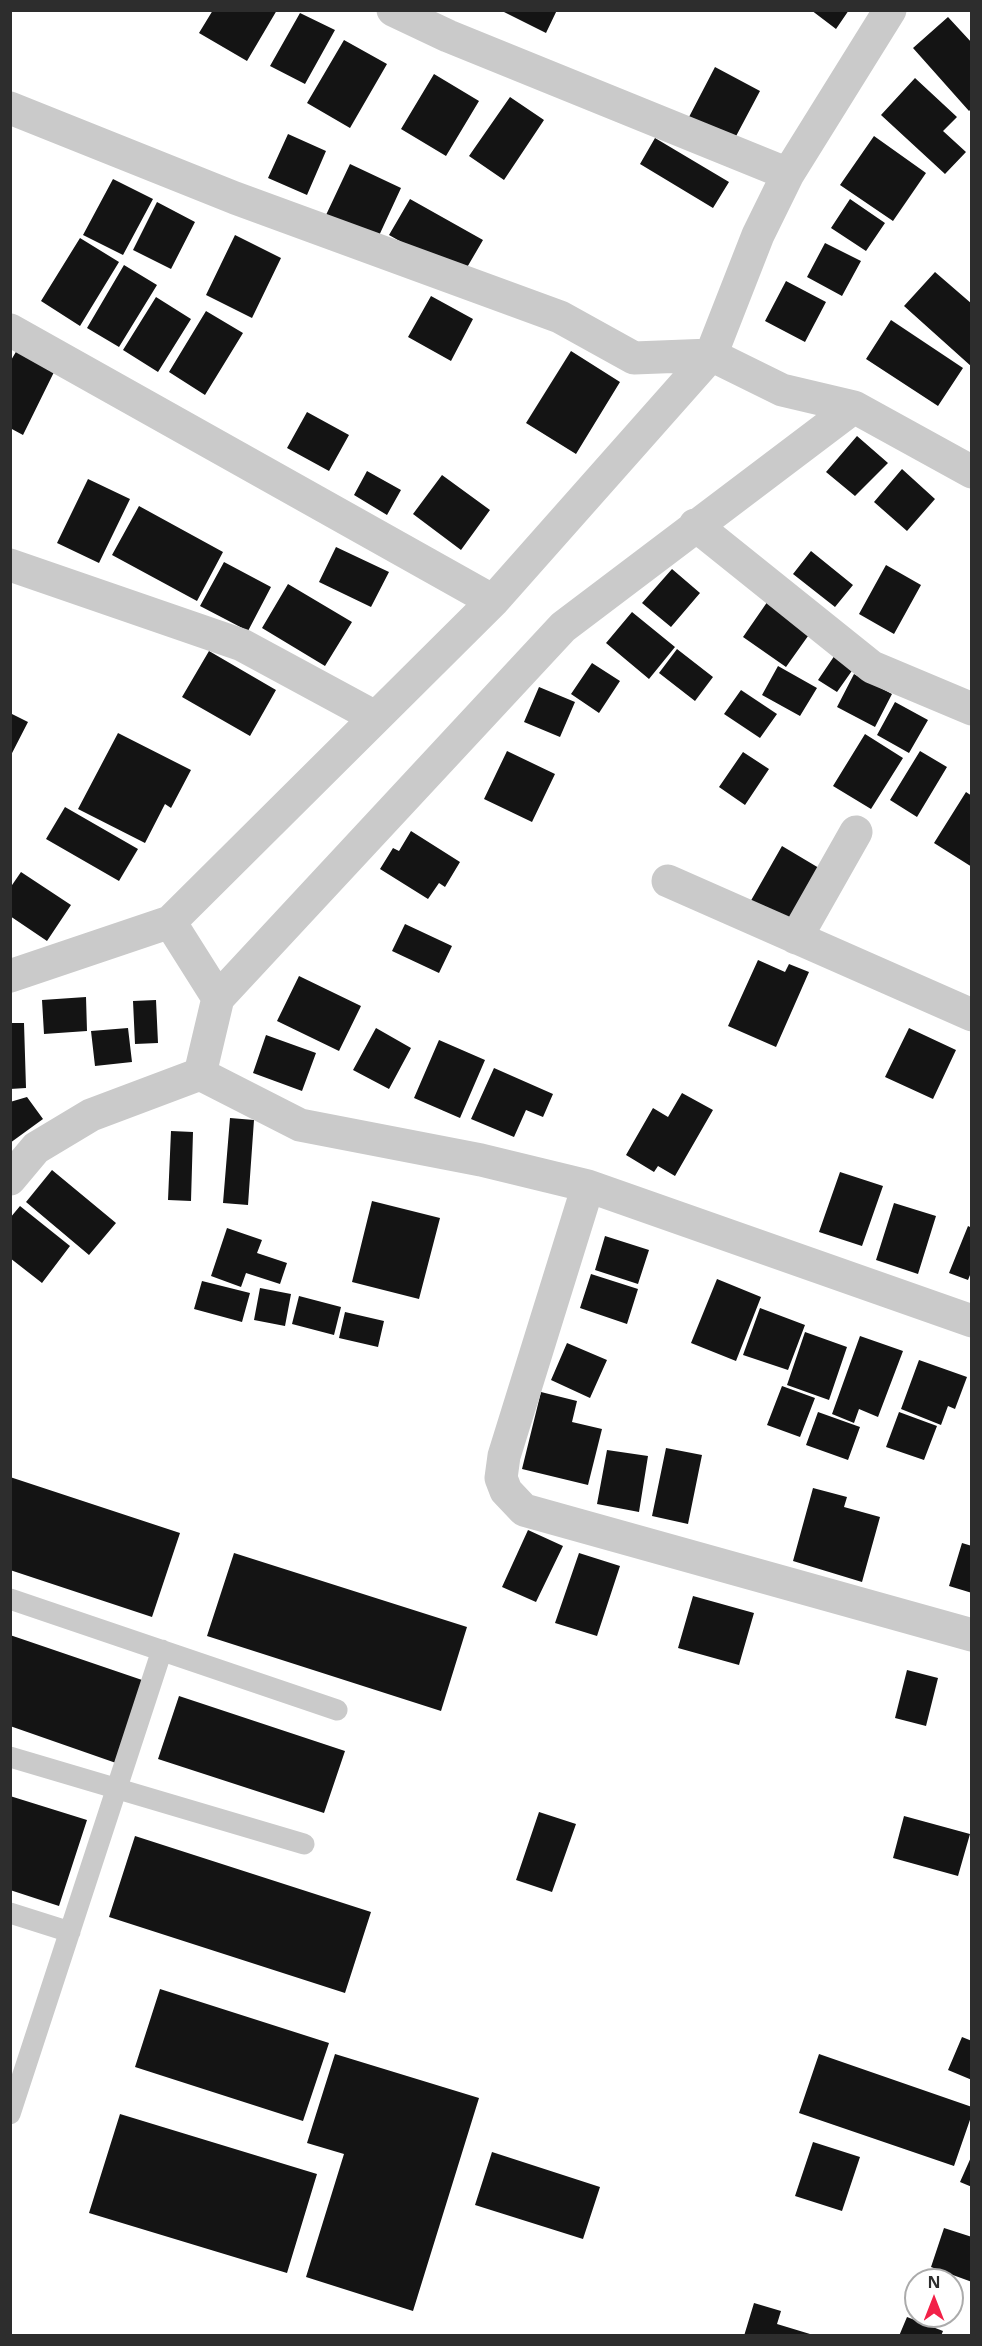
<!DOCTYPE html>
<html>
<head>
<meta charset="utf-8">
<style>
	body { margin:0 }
	#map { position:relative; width:982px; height:2346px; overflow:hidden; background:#fff; font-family:"Open Sans",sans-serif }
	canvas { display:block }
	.frame { position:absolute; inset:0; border:12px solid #2d2d2d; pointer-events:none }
	.north { position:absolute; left:904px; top:2268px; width:60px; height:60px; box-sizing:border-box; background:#fff; border:2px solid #ababab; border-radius:50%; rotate:0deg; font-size:16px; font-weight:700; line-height:24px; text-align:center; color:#2d2d2d }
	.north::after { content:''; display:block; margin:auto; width:21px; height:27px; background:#f22148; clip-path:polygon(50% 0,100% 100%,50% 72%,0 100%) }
</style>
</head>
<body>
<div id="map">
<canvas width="982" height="2346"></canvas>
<div class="frame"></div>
<div class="north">N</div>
</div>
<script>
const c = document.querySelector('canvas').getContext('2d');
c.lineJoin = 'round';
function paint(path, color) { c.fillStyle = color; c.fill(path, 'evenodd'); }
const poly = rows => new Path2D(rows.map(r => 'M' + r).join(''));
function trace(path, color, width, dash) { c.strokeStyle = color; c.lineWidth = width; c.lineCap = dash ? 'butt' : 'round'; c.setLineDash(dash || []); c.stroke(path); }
const building = poly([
	[213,10,277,10,247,61,199,33],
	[500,10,557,10,546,33],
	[811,10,849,10,836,29],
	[300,13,335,30,305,84,270,66],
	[948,17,972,43,972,108,969,111,913,48],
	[344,40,387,64,350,128,307,103],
	[715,67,760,91,734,140,689,117],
	[434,74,479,101,446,156,401,129],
	[915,78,957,117,943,131,966,152,945,174,881,115],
	[510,97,544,120,504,180,469,156],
	[288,134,326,151,307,195,268,178],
	[874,136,926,173,893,221,840,185],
	[655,138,729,182,713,208,640,164],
	[350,164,401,188,377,240,326,215],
	[113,179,153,199,123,255,83,235],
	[410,199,483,240,462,276,389,235],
	[850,199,885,223,866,251,831,228],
	[157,202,195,222,171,269,133,250],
	[235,235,281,258,252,318,206,295],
	[80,238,119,262,80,326,41,301],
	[825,243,861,261,842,296,807,277],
	[124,265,157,285,119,347,87,328],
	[935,272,972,304,972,367,904,306],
	[786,281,826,302,805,342,765,321],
	[431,296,473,319,451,361,408,337],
	[156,297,191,319,158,372,123,350],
	[206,311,243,333,205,395,169,372],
	[891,320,963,368,938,406,866,359],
	[17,350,56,368,23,435,10,428,10,362],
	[571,351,620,382,576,454,526,423],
	[307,412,349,435,329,471,287,448],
	[857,436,888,463,855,496,826,472],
	[902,469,935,499,907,531,874,502],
	[367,471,401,490,387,515,354,495],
	[442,475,490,510,461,550,413,514],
	[88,479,130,499,99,563,57,543],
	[139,506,223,552,197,601,112,555],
	[336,547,389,572,371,607,319,582],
	[811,551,853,585,835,607,793,574],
	[224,562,271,587,248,631,200,606],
	[886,565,921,585,894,634,859,614],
	[672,569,700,593,671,627,642,603],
	[288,584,352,622,325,666,262,628],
	[770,598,813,629,786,667,743,637],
	[632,612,675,647,649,679,606,643],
	[677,649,713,677,695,701,659,673],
	[209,651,276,690,250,736,182,697],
	[837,652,856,665,837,692,818,680],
	[592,663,620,681,599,713,571,694],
	[778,666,817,688,800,716,762,695],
	[854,674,892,694,875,727,837,707],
	[539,687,575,702,560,737,524,722],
	[741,690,777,714,760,738,724,714],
	[895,702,928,720,909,753,877,735],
	[10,713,28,722,10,757],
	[118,733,191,770,171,808,165,804,145,843,78,809],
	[865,734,903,758,871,809,833,786],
	[507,751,555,774,532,822,484,799],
	[920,751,947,767,917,817,890,800],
	[743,752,769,769,745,805,719,787],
	[966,792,972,796,972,867,934,843],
	[65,807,138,849,119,881,46,839],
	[411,831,460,862,445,887,439,883,428,899,380,869,393,848,399,851],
	[782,846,824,871,791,928,749,904],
	[21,872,71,905,47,941,10,916,10,888],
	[405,924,452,946,439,973,392,951],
	[758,960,785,972,789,964,809,972,776,1047,728,1026],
	[299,976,361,1006,339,1051,277,1021],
	[86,997,87,1031,44,1034,42,1000],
	[156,1000,158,1043,135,1044,133,1001],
	[10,1023,24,1023,26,1088,10,1089],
	[128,1028,132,1062,95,1066,91,1031],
	[376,1028,411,1048,389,1089,353,1070],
	[909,1028,956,1050,933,1099,885,1077],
	[266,1035,316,1053,302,1091,253,1073],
	[439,1040,485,1060,460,1118,414,1098],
	[494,1068,553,1094,543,1117,526,1110,514,1137,471,1119],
	[682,1093,713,1110,675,1176,658,1166,654,1172,626,1155,653,1108,668,1117],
	[27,1097,43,1119,10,1143,10,1102],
	[230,1118,254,1120,248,1205,223,1203],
	[171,1131,193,1132,191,1201,168,1200],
	[52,1170,116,1223,89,1255,26,1202],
	[840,1172,883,1186,862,1246,819,1232],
	[372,1201,440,1218,419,1299,352,1282],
	[894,1203,936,1216,918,1274,876,1260],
	[20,1206,70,1246,42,1283,10,1258,10,1218],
	[968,1226,972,1228,972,1270,968,1280,949,1273],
	[227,1228,262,1240,257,1253,287,1263,280,1284,246,1273,241,1287,211,1276],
	[605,1236,649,1250,638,1284,595,1270],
	[591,1274,638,1289,627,1324,580,1308],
	[717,1279,761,1297,736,1361,691,1343],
	[202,1281,250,1293,242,1322,194,1309],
	[260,1288,291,1294,285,1326,254,1320],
	[299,1296,341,1307,334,1335,292,1324],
	[760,1308,805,1325,788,1370,743,1355],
	[345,1312,384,1321,378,1347,339,1338],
	[805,1332,847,1347,829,1400,787,1385],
	[860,1336,903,1351,878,1417,859,1409,854,1423,832,1414],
	[567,1343,607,1360,590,1398,551,1380],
	[919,1360,967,1377,955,1409,948,1406,941,1425,901,1409],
	[782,1386,815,1398,800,1437,767,1425],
	[541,1392,577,1401,572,1422,602,1429,588,1485,522,1469],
	[818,1412,860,1427,848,1460,806,1445],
	[899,1412,937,1426,924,1460,886,1447],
	[666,1448,702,1455,688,1524,652,1516],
	[607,1450,648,1456,639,1512,597,1504],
	[10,1477,180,1533,152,1617,10,1570],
	[813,1488,847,1497,844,1507,880,1517,862,1582,793,1561],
	[528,1530,563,1546,536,1602,502,1587],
	[962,1543,972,1546,972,1593,949,1586],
	[234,1553,467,1627,441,1711,207,1636],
	[579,1553,620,1566,597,1636,555,1623],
	[693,1596,754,1613,739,1665,678,1648],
	[10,1635,145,1681,116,1763,10,1726],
	[907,1670,938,1678,926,1726,895,1718],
	[179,1696,345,1751,324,1813,158,1759],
	[10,1796,87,1820,59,1906,10,1890],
	[539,1812,576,1824,552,1892,516,1880],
	[904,1816,970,1834,958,1876,893,1858],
	[135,1836,371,1912,345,1993,109,1917],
	[160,1989,329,2043,303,2121,135,2067],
	[962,2037,972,2041,972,2080,948,2070],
	[335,2054,479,2098,413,2311,306,2277,344,2154,307,2143],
	[819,2054,972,2107,972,2114,954,2166,799,2113],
	[120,2114,317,2174,287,2273,89,2213],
	[813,2142,860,2157,842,2211,795,2196],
	[492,2152,600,2187,583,2239,475,2205],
	[972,2155,972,2187,960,2182],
	[944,2228,972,2237,972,2282,931,2267],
	[754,2303,781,2311,777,2324,810,2334,809,2336,744,2336],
	[907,2317,943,2331,941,2336,899,2336]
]);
const service = poly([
	[10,1599,337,1710],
	[10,1757,304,1844],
	[10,1913,70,1932],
	[10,2114,162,1650]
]);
const minor = poly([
	[393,10,448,36,788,174],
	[10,108,235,198,560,317,634,358,711,355,782,390,854,407,972,472],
	[10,330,493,601],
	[695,525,872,667,972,709],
	[10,565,242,645,375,717],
	[668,881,972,1015],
	[796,938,856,832],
	[10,976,170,922,493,601,711,355,758,235,788,174,890,10],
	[218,998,563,627,854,407],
	[200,1074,300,1125,481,1160,588,1186,972,1321],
	[10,1179,36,1148,91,1115,200,1074,218,998,170,922],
	[588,1186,504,1456,501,1478,506,1491,524,1510,972,1635]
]);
paint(building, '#141414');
trace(service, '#cacaca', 21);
trace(minor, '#cacaca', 33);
</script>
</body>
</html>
